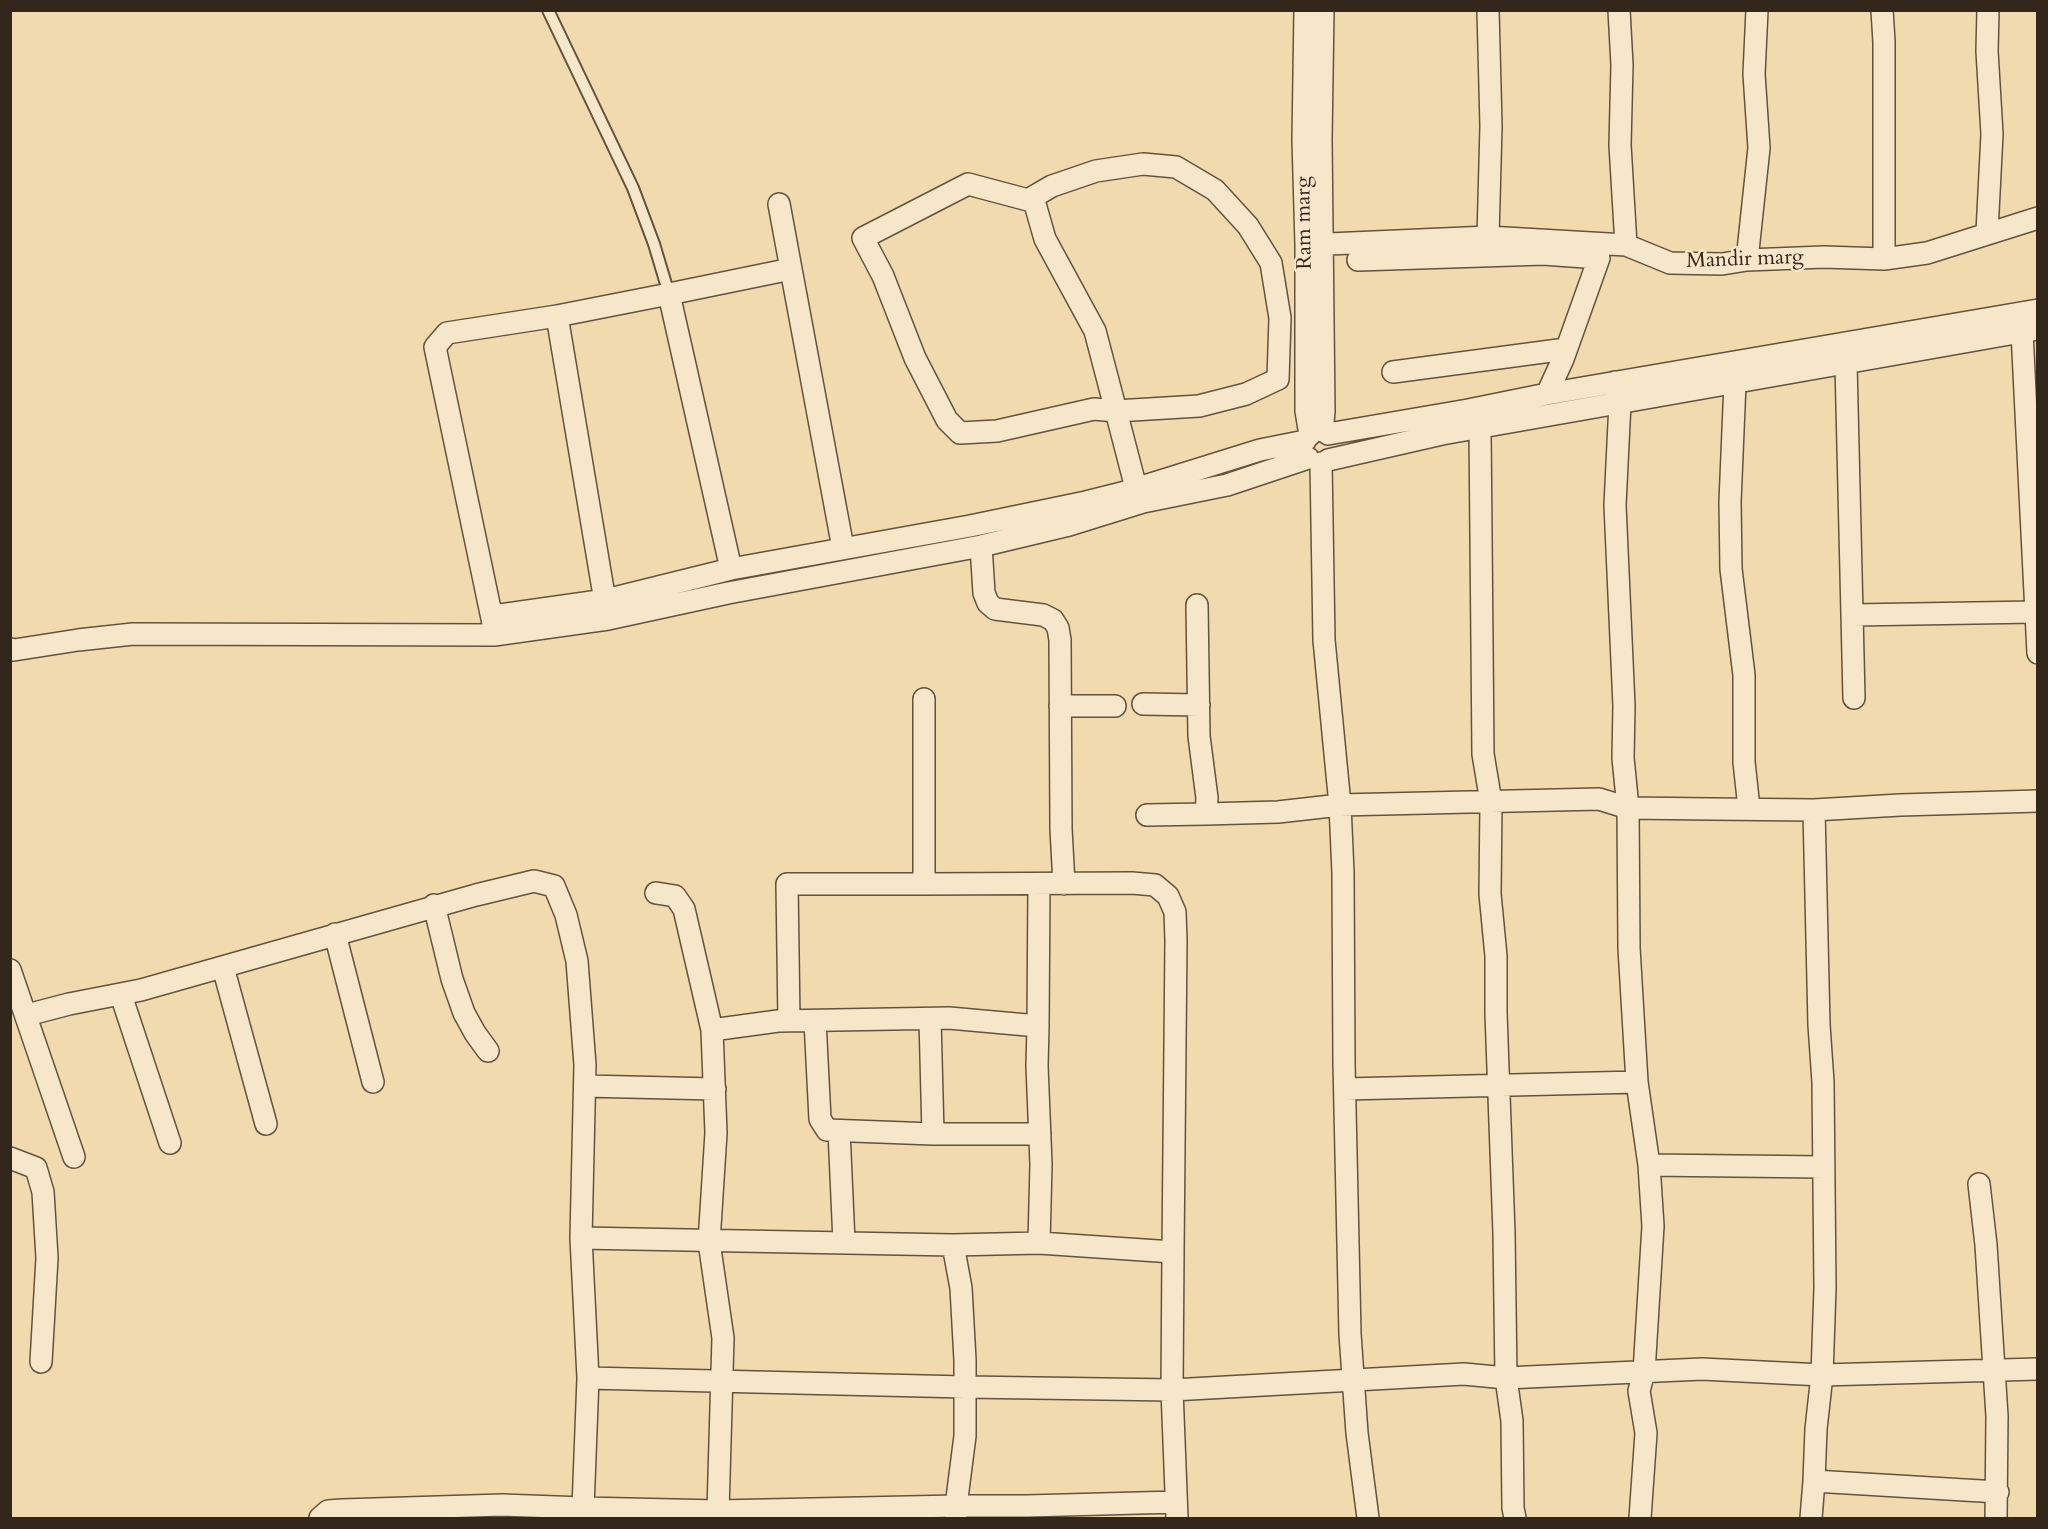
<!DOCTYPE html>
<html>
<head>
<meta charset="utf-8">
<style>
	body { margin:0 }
	#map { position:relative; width:2048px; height:1529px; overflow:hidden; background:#f1daad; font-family:Cardo,serif }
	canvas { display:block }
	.frame { position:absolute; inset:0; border:12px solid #33261b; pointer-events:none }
</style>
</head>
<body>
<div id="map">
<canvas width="2048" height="1529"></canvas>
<div class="frame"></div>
</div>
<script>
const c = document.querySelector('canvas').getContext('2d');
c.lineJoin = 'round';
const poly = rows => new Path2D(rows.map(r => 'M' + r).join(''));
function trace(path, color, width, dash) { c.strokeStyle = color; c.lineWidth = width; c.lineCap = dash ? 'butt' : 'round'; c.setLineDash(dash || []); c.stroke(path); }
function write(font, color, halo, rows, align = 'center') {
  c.font = font + ' Cardo,serif'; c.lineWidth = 5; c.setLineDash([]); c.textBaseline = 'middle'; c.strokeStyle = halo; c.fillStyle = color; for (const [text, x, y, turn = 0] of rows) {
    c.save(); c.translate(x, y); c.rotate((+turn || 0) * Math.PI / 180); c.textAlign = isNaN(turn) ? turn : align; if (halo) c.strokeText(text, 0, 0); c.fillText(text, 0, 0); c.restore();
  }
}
const service = poly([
	[548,10,633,188,654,244,669,294]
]);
const minor = poly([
	[1305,10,1303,140,1306,245,1306,411,1310,435],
	[1619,10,1622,65,1620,145,1626,245],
	[1882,10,1884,42,1884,259],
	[1033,197,1045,239,1095,331,1116,411,1094,409,997,431,960,433,947,420,915,358,883,276,863,238,968,184,1028,200,1033,197,1052,186,1096,171,1143,164,1176,167,1215,190,1248,226,1271,263,1280,318,1278,379,1246,394,1199,406,1116,411,1136,488],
	[779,204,791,269],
	[1987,232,1992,134,1987,51,1988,10],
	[1488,237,1491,126,1488,10],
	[1306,245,1488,237,1626,245,1670,263,1722,264,1747,260,1824,257,1884,259,1927,253,2038,218],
	[1358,260,1543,254,1599,258,1563,359,1547,394],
	[1747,260,1759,148,1754,74,1757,10],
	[669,294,791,269,843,548],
	[557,316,669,294,731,569],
	[2019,319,2022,332,2038,653],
	[1846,364,1854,698],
	[1733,369,1735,383,1730,502,1731,569,1744,675,1744,762,1749,808],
	[1393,372,1566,349],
	[1615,382,1620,403,1615,505,1624,706,1623,758,1628,808,1629,948,1637,1082,1649,1165,1653,1226,1644,1372,1639,1391,1646,1433,1640,1518],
	[1468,410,1480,428,1483,754,1491,802,1490,894,1496,956,1496,1013,1504,1233,1506,1378,1512,1421,1513,1508,1515,1518],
	[1322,431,1324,412,1321,139,1323,10],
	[1328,434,1468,410,1547,394,2038,310],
	[1328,460,1442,434,2038,329],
	[1321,463,1324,640,1340,805,1343,873,1344,1063,1350,1334,1357,1433,1368,1518],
	[981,546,984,593,988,603,995,609,1043,615,1053,620,1058,628,1060,640,1061,829,1064,884],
	[1197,605,1199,736,1207,798,1206,814,1278,812,1340,805,1599,799,1628,808,1711,809,1814,810,1900,805,2038,801],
	[1853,615,2035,612],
	[493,616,606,600,731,569,970,526,1086,502,1122,493,1260,450,1305,441],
	[494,628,435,347,447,333,557,316,607,613],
	[10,649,14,650,78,640,133,634,494,635,608,619,728,593,981,546,1069,525,1143,502,1227,485,1308,458],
	[1143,704,1199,705],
	[1060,706,1115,706],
	[1814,810,1819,1025,1823,1082,1825,1288,1822,1375,1816,1429,1814,1481],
	[1147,815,1206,814],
	[434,905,452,979,464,1013,475,1033,488,1051],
	[335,934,373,1082],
	[223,967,266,1124],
	[10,970,74,1157],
	[121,995,170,1143],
	[27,1015,69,1004,141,990,476,895,534,881,554,886,566,915,577,961,585,1065,581,1238,588,1378,583,1508,502,1505,342,1510,328,1511,320,1518],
	[930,1019,933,1134],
	[789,1021,787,884,924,884],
	[815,1021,820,1119,827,1130,933,1134,1040,1134],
	[1038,1026,1039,884],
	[712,1030,778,1021,949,1018,1038,1026,1037,1066,1041,1164,1039,1243],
	[585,1086,715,1089],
	[1345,1089,1637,1082],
	[839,1131,844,1242],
	[10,1158,36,1168,43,1192,47,1258,41,1362],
	[1649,1165,1823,1167],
	[1979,1184,1986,1245,1997,1416,1996,1518],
	[581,1238,953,1245,1039,1243,1173,1252,1176,940,1175,912,1168,896,1155,885,1132,883,924,884,924,699],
	[1173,1252,1172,1390,1177,1518],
	[588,1378,965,1387,1172,1390,1464,1374,1506,1378,1702,1369,1822,1375,2038,1369],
	[584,1518,583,1508,718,1511,723,1338,709,1242,716,1133,712,1030,684,909,675,896,656,893],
	[718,1518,718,1511,956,1506,965,1436,965,1360,961,1288,953,1245],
	[956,1518,956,1506,1027,1506,1176,1502],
	[1811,1518,1814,1481,1998,1492]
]);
const streetNames = [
	["Ram marg",1305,223,-91],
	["Mandir marg",1745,260,-2]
];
trace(service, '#625340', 14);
trace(minor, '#625340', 24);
trace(service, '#f6e7ca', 10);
trace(minor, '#f6e7ca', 21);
write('21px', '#33261b', '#f6e7ca', streetNames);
</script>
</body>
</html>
